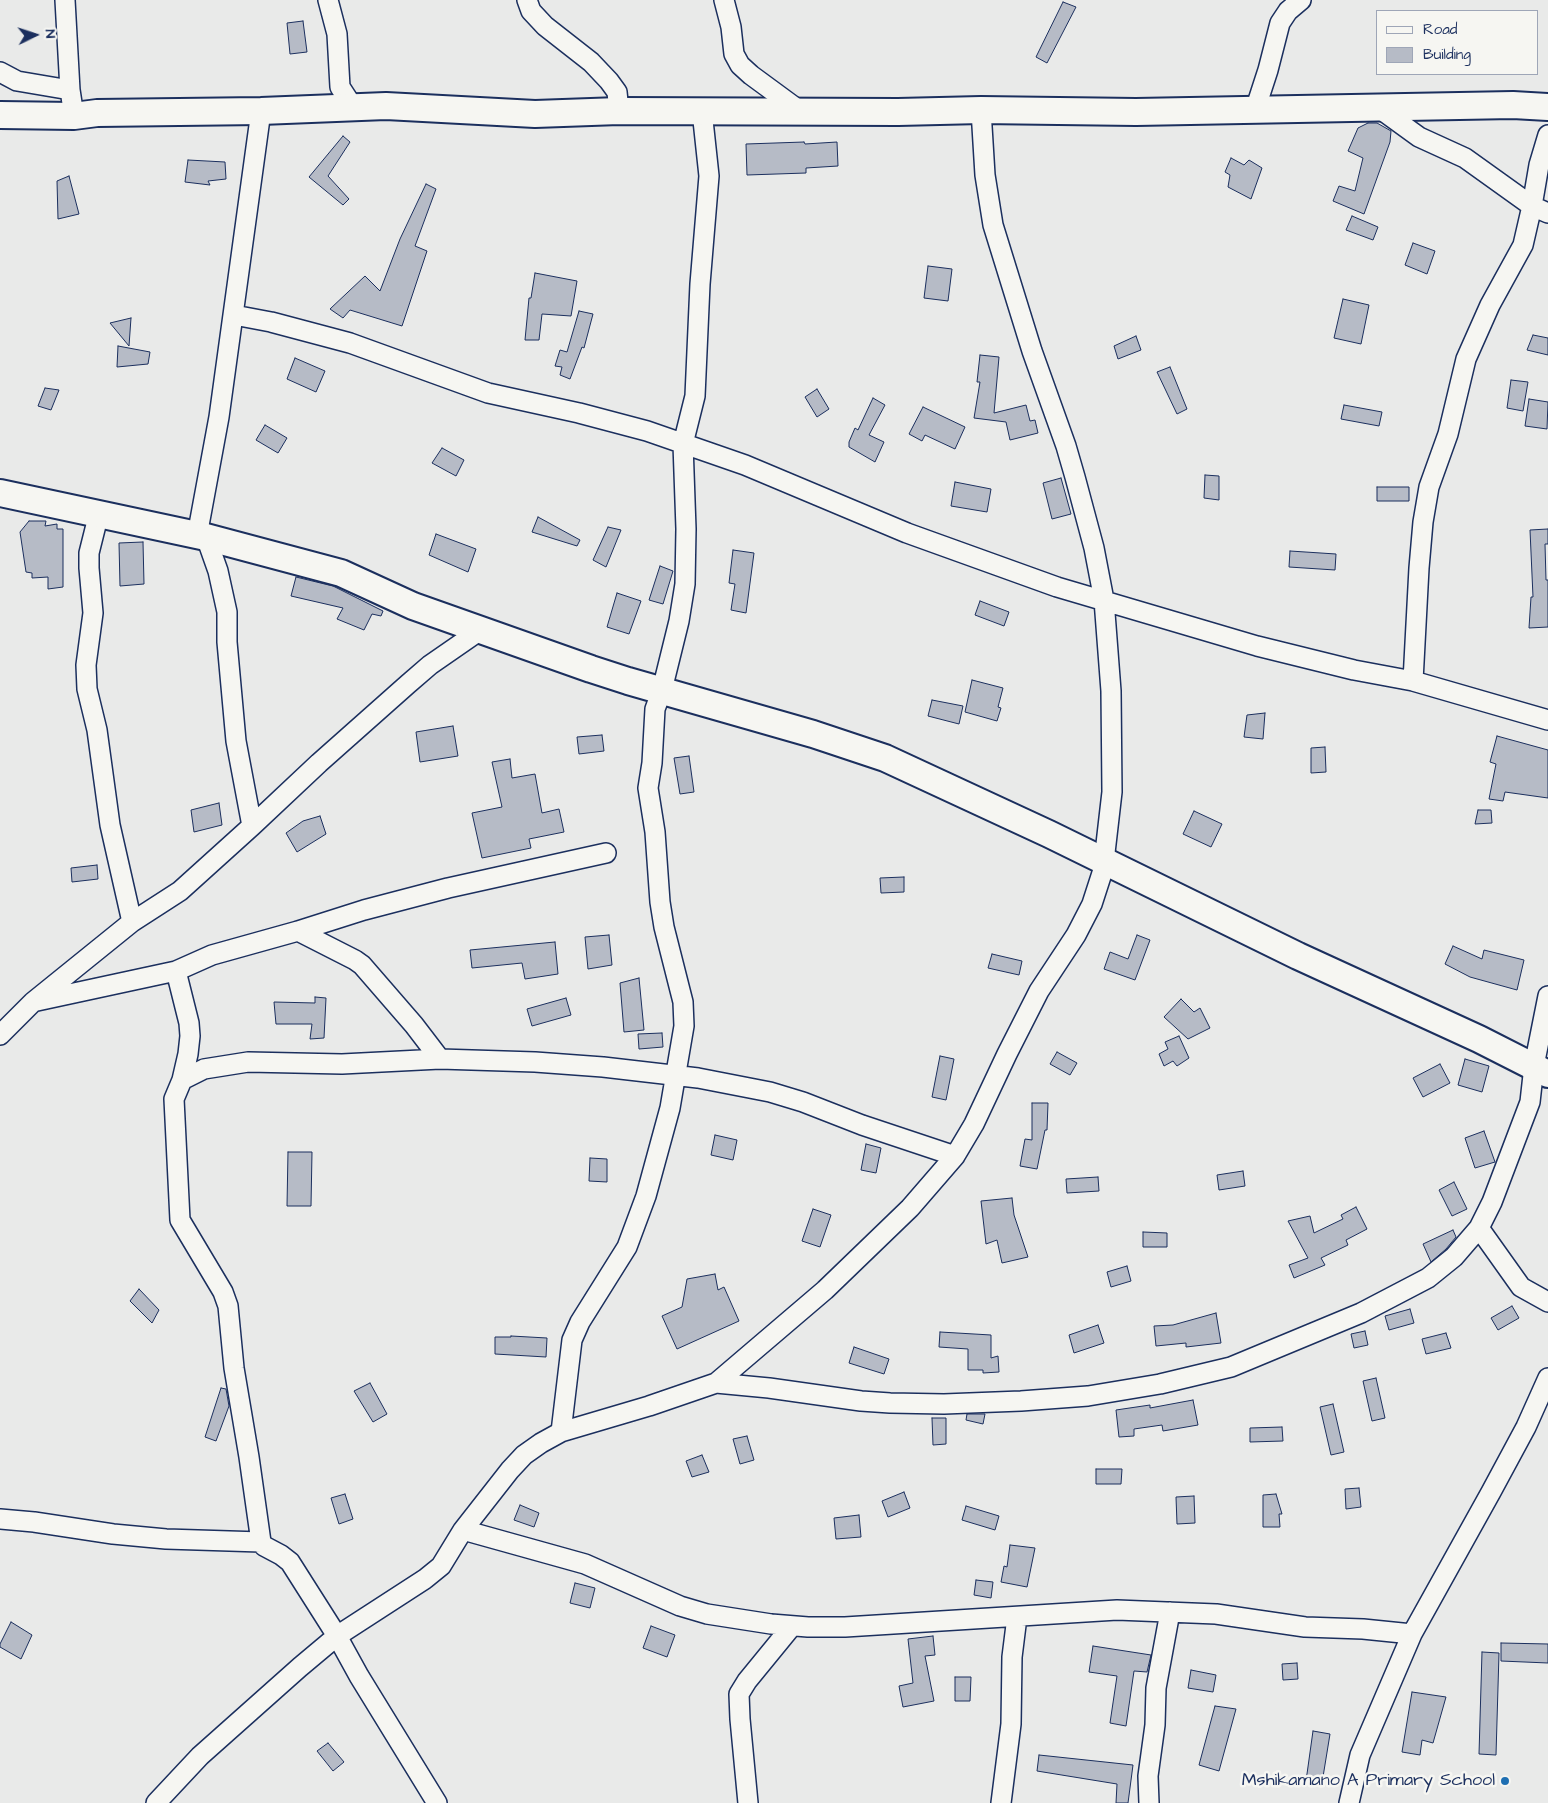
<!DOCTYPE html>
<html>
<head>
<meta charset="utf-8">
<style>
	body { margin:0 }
	#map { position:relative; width:1548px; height:1803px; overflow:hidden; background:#e9eae9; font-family:"Architects Daughter",sans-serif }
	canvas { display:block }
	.legend { position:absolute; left:1376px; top:10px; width:162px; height:65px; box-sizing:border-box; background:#f6f6f2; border:1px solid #9ea6b7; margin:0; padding:6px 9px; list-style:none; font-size:15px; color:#1b2f5e }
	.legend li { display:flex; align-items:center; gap:10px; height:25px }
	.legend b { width:25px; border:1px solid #9ea6b7 }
	.north { position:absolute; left:10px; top:10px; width:50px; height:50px; -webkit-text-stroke:4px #f6f6f2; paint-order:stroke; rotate:86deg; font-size:14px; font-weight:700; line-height:20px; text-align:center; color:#1b2f5e }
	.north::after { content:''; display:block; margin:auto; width:18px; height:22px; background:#1b2f5e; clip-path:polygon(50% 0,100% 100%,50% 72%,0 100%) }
</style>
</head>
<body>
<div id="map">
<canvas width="1548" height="1803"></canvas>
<ul class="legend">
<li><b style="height:6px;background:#f6f6f2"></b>Road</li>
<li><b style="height:14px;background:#b6bbc6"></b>Building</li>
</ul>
<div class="north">N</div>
</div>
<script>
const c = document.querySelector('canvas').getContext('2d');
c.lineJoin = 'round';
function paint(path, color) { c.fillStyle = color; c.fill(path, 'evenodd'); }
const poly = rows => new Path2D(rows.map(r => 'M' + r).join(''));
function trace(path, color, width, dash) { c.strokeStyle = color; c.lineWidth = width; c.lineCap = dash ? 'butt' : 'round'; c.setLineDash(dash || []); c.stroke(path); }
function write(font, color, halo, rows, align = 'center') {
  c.font = font + ' "Architects Daughter",sans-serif'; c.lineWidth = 5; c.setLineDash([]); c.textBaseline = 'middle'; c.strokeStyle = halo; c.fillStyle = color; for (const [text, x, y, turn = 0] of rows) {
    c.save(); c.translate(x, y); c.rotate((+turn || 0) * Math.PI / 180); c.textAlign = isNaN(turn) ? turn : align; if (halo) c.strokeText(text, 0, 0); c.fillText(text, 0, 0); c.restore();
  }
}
const building = poly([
	[1063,2,1076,7,1047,63,1036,57,1063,2],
	[303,21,307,52,290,54,287,23,303,21],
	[1368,123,1377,123,1391,131,1390,142,1364,214,1333,201,1339,186,1355,191,1363,158,1348,151,1358,128,1368,123],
	[343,136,350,142,328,176,349,199,343,205,309,177,343,136],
	[804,142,805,144,837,142,838,166,806,168,806,173,747,175,746,144,804,142],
	[1231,158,1244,165,1249,160,1262,168,1251,199,1228,187,1230,175,1225,172,1231,158],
	[188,160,225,162,226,179,208,181,210,185,185,182,188,160],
	[69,176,79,214,58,219,57,181,69,176],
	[426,184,436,189,415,246,427,251,402,326,350,310,343,318,330,309,365,276,380,291,400,239,426,184],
	[1352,216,1378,227,1373,240,1346,230,1352,216],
	[1413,243,1435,251,1427,274,1405,265,1413,243],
	[928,266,952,269,948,301,924,298,928,266],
	[535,273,577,281,571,316,542,314,539,340,525,340,529,298,531,298,535,273],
	[1343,299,1369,305,1361,344,1334,338,1343,299],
	[579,311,593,314,584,348,582,347,570,379,560,375,562,367,555,366,560,350,567,352,579,311],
	[131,318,129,346,110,323,131,318],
	[1533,335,1548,338,1548,355,1527,350,1533,335],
	[1136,336,1141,350,1118,359,1114,346,1136,336],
	[118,346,150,352,148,364,117,367,118,346],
	[980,355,999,357,994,413,1026,405,1030,421,1035,420,1038,433,1010,440,1006,422,974,418,980,382,977,382,980,355],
	[295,358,325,371,316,392,287,379,295,358],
	[1170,367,1187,409,1177,414,1157,372,1170,367],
	[1511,380,1528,382,1523,411,1507,408,1511,380],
	[45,388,59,390,51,410,38,406,45,388],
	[817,389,829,409,817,417,805,397,817,389],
	[873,398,885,405,869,435,884,442,875,462,849,447,849,442,855,428,858,430,873,398],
	[1529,399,1548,402,1547,429,1525,426,1529,399],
	[1344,405,1382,412,1379,426,1341,419,1344,405],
	[923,407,965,427,955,449,925,435,922,441,909,434,923,407],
	[265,425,287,438,278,453,256,440,265,425],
	[442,448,464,460,456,476,432,463,442,448],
	[1205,475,1219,476,1219,500,1204,498,1205,475],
	[1061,478,1071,514,1052,519,1043,483,1061,478],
	[955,482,991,489,987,512,951,506,955,482],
	[1377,487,1409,487,1409,501,1377,501,1377,487],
	[538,517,580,540,577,546,532,532,538,517],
	[29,521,46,521,45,526,57,524,57,529,63,529,63,587,48,589,48,577,32,578,32,573,26,572,20,532,29,521],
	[608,527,621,530,606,567,593,560,608,527],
	[1548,529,1548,544,1545,544,1546,580,1548,580,1548,627,1529,628,1531,597,1533,597,1530,530,1548,529],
	[436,534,476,549,468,572,429,555,436,534],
	[143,542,144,584,120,586,119,543,143,542],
	[733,550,754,553,746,613,731,610,735,584,729,583,733,550],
	[1290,551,1336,554,1335,570,1289,567,1290,551],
	[660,566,673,571,663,604,649,600,660,566],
	[296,577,333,586,383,611,381,616,372,614,364,630,337,619,343,608,291,596,296,577],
	[617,593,641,601,629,634,607,627,617,593],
	[980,601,1009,612,1004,626,975,615,980,601],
	[972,680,1003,688,998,707,1001,708,997,721,965,712,972,680],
	[932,700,963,706,959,724,928,716,932,700],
	[1265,713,1263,739,1244,737,1247,715,1265,713],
	[453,726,458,756,420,762,416,732,453,726],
	[602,735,604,751,579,754,577,737,602,735],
	[1497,736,1548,750,1548,798,1505,792,1503,801,1489,799,1496,764,1490,762,1497,736],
	[1325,747,1326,772,1311,773,1311,748,1325,747],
	[689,756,694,792,680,794,674,758,689,756],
	[510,759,512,778,535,774,542,813,559,809,564,832,529,839,531,848,482,858,472,813,502,807,492,762,510,759],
	[219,803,222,825,194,832,191,810,219,803],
	[1478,810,1491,810,1492,823,1475,824,1478,810],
	[1194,811,1222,824,1211,847,1183,834,1194,811],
	[320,816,326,834,297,852,286,833,303,821,320,816],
	[97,865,98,879,72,882,71,868,97,865],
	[904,877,904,892,881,893,880,878,904,877],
	[609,935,612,965,588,969,585,937,609,935],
	[1137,935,1150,940,1135,980,1104,969,1110,952,1128,959,1137,935],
	[555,942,558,974,525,979,522,963,472,968,470,950,555,942],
	[1453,946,1482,959,1484,950,1524,960,1517,990,1470,977,1445,964,1453,946],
	[992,954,1022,961,1019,975,988,968,992,954],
	[639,978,644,1030,624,1032,620,983,639,978],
	[315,997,326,998,324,1038,310,1039,312,1024,276,1024,274,1002,315,1003,315,997],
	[566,998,571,1015,532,1026,527,1009,566,998],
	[1181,999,1194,1012,1200,1008,1210,1028,1188,1039,1164,1017,1181,999],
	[662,1033,663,1047,639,1049,638,1034,662,1033],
	[1179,1036,1189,1058,1177,1066,1173,1061,1164,1066,1159,1054,1168,1049,1165,1042,1179,1036],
	[1057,1052,1077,1063,1070,1075,1050,1064,1057,1052],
	[940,1056,954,1059,946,1100,932,1097,940,1056],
	[1465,1059,1489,1066,1482,1092,1458,1085,1465,1059],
	[1440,1064,1450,1083,1423,1097,1413,1078,1440,1064],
	[1032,1103,1048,1103,1047,1130,1045,1130,1037,1169,1020,1166,1025,1139,1032,1140,1032,1103],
	[1484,1131,1495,1162,1475,1168,1465,1138,1484,1131],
	[715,1135,737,1140,733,1160,711,1155,715,1135],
	[866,1144,881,1148,876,1173,861,1170,866,1144],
	[288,1152,312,1152,311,1206,287,1206,288,1152],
	[590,1158,607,1159,607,1182,589,1181,590,1158],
	[1243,1171,1245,1186,1219,1190,1217,1175,1243,1171],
	[1098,1177,1099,1191,1067,1193,1066,1179,1098,1177],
	[1454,1182,1467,1209,1452,1216,1439,1190,1454,1182],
	[1012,1198,1014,1215,1028,1257,1002,1263,997,1240,986,1244,981,1201,1012,1198],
	[1356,1207,1367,1229,1346,1240,1348,1245,1321,1258,1325,1265,1294,1278,1289,1265,1308,1258,1288,1221,1310,1216,1314,1233,1343,1219,1341,1215,1356,1207],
	[813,1209,831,1215,820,1247,802,1241,813,1209],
	[1453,1230,1456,1237,1446,1249,1431,1262,1423,1244,1453,1230],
	[1143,1232,1167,1233,1167,1247,1143,1247,1143,1232],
	[1127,1266,1131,1281,1111,1287,1107,1272,1127,1266],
	[715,1274,718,1290,724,1287,739,1321,677,1349,662,1316,682,1307,687,1279,715,1274],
	[139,1289,159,1310,152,1323,130,1301,139,1289],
	[1512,1306,1519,1318,1498,1330,1491,1318,1512,1306],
	[1410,1309,1414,1323,1389,1330,1385,1316,1410,1309],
	[1216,1313,1221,1343,1186,1347,1186,1343,1156,1346,1154,1326,1173,1325,1216,1313],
	[1098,1325,1104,1343,1074,1353,1069,1335,1098,1325],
	[1365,1331,1368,1345,1354,1348,1351,1334,1365,1331],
	[940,1332,991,1335,991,1358,998,1356,999,1372,983,1373,983,1370,968,1370,968,1349,939,1347,940,1332],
	[1446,1333,1451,1348,1426,1354,1422,1339,1446,1333],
	[511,1336,547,1338,546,1357,495,1354,495,1337,511,1337,511,1336],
	[854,1347,889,1359,884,1374,849,1363,854,1347],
	[1376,1378,1385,1418,1372,1421,1363,1381,1376,1378],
	[370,1383,387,1414,373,1422,354,1391,370,1383],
	[221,1388,226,1389,229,1406,216,1441,205,1437,221,1388],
	[1193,1400,1198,1425,1163,1431,1162,1425,1134,1429,1134,1436,1119,1437,1116,1410,1150,1405,1150,1408,1193,1400],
	[1333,1404,1344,1452,1331,1455,1320,1407,1333,1404],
	[967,1414,985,1414,983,1424,966,1420,967,1414],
	[932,1418,946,1418,946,1444,933,1445,932,1418],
	[1282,1427,1283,1441,1250,1442,1250,1428,1282,1427],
	[747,1436,754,1460,740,1464,733,1439,747,1436],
	[702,1455,709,1472,692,1477,686,1461,702,1455],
	[1096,1469,1122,1469,1121,1484,1096,1484,1096,1469],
	[1359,1488,1361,1507,1346,1509,1345,1489,1359,1488],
	[904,1492,910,1508,888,1517,882,1501,904,1492],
	[345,1494,353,1519,339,1524,331,1498,345,1494],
	[1276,1494,1282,1514,1279,1514,1280,1527,1263,1527,1263,1495,1276,1494],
	[1194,1496,1195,1523,1177,1524,1176,1497,1194,1496],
	[520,1505,539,1513,534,1527,514,1520,520,1505],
	[966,1506,999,1516,995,1530,962,1520,966,1506],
	[859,1515,861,1537,836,1539,834,1518,859,1515],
	[1010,1545,1035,1548,1027,1587,1001,1582,1004,1566,1007,1567,1010,1545],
	[976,1580,993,1582,991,1598,974,1595,976,1580],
	[575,1583,595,1588,590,1608,570,1603,575,1583],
	[11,1622,32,1635,21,1659,0,1647,0,1644,11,1622],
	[651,1626,675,1635,667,1657,643,1648,651,1626],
	[933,1636,935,1655,925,1656,934,1701,903,1707,899,1686,913,1683,908,1639,933,1636],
	[1501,1643,1548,1644,1548,1663,1501,1661,1501,1643],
	[1093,1646,1151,1655,1147,1672,1134,1671,1126,1726,1110,1723,1117,1676,1089,1672,1093,1646],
	[1482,1652,1499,1653,1496,1755,1479,1754,1482,1652],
	[1297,1663,1298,1679,1283,1680,1282,1664,1297,1663],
	[1191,1670,1216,1675,1213,1692,1188,1688,1191,1670],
	[955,1677,971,1677,970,1701,955,1701,955,1677],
	[1412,1692,1446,1697,1433,1743,1422,1740,1420,1755,1402,1752,1412,1692],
	[1215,1706,1236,1709,1219,1771,1199,1765,1215,1706],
	[1313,1731,1330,1734,1322,1783,1306,1781,1313,1731],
	[328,1743,344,1762,333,1771,317,1751,328,1743],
	[1039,1755,1133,1765,1128,1803,1116,1803,1117,1784,1037,1771,1039,1755]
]);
const street = poly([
	[65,0,70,90,74,116],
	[328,0,337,34,340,87,353,107],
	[527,0,531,11,545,26,591,62,609,81,617,92,619,111],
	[724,0,731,27,734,54,740,65,751,75,800,111],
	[0,72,17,81,70,90],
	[1379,108,1419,137,1465,158,1532,206,1548,213],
	[1255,110,1268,70,1280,23,1288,11,1301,0],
	[234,315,271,322,350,343,488,393,579,413,647,431,745,465,907,533,1057,587,1257,646,1354,670,1413,681,1548,720],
	[99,513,89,553,89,568,93,613,86,665,87,689,97,730,110,825,132,922],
	[197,536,219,417,261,111],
	[206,537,218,571,227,612,227,642,236,741,252,826],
	[1413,681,1419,568,1423,522,1429,487,1448,434,1466,359,1490,305,1523,245,1532,206,1539,165,1548,135],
	[298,931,355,960,362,965,414,1025,440,1059],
	[176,971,189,1023,190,1036,188,1054,182,1080,174,1099,180,1220,223,1292,228,1306,234,1368,249,1457,261,1542,264,1546,281,1555,290,1562,337,1636,359,1676,437,1803],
	[37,1001,176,971,212,955,298,931,364,910,448,888,606,853],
	[0,1035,33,1002,132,922,180,891,252,826,319,763,408,684,430,665,482,629],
	[182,1080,204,1069,248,1062,342,1064,440,1059,535,1062,603,1067,698,1078,770,1092,803,1102,862,1125,955,1156],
	[1479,1228,1521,1287,1548,1302],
	[716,1383,769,1388,861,1401,890,1403,944,1404,1021,1401,1088,1396,1160,1384,1231,1367,1361,1313,1428,1278,1454,1257,1479,1228,1492,1202,1530,1102,1534,1066,1548,996],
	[561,1432,572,1340,580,1322,627,1247,646,1196,670,1108,684,1026,683,1002,664,927,660,902,655,832,648,788,652,763,655,709,662,690,679,621,685,584,686,529,683,444,695,396,700,284,709,176,702,111],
	[0,1519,34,1522,113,1534,166,1539,261,1542],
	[463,1530,585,1564,680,1606,707,1614,771,1624,808,1627,845,1627,1117,1610,1216,1614,1305,1627,1363,1629,1412,1634],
	[156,1803,200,1756,300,1667,337,1636,425,1579,441,1566,463,1530,510,1470,524,1455,541,1443,561,1432,649,1406,716,1383,825,1290,910,1208,955,1156,974,1124,1007,1054,1039,991,1076,935,1092,904,1103,870,1112,792,1111,691,1104,600,1094,548,1075,477,1066,446,1032,351,993,225,985,175,981,110],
	[748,1803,740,1719,739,1694,747,1681,792,1626],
	[1001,1803,1011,1724,1012,1657,1017,1617],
	[1149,1803,1148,1776,1155,1725,1156,1688,1170,1612],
	[1349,1803,1360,1755,1412,1634,1491,1492,1526,1427,1548,1378]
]);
const secondary = poly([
	[0,115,74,116,97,113,261,111,386,106,535,114,619,111,898,112,981,110,1136,112,1513,105,1548,107],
	[0,493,206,537,341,573,413,606,591,669,628,681,813,734,885,758,1049,834,1298,956,1479,1039,1548,1074]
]);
const markers = [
	[1505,1781,5,"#1f6fb2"]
];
const poiNames = [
	["Mshikamano A Primary School",1495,1781]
];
paint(building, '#b6bbc6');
trace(building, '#1b2f5e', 1);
trace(street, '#1b2f5e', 22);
trace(secondary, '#1b2f5e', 30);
trace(street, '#f6f6f2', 19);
trace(secondary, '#f6f6f2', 26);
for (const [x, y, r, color] of markers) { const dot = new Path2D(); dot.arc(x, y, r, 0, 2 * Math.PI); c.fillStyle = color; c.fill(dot); trace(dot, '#f6f6f2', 2); }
write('18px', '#1b2f5e', '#f6f6f2', poiNames, 'right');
</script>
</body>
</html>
